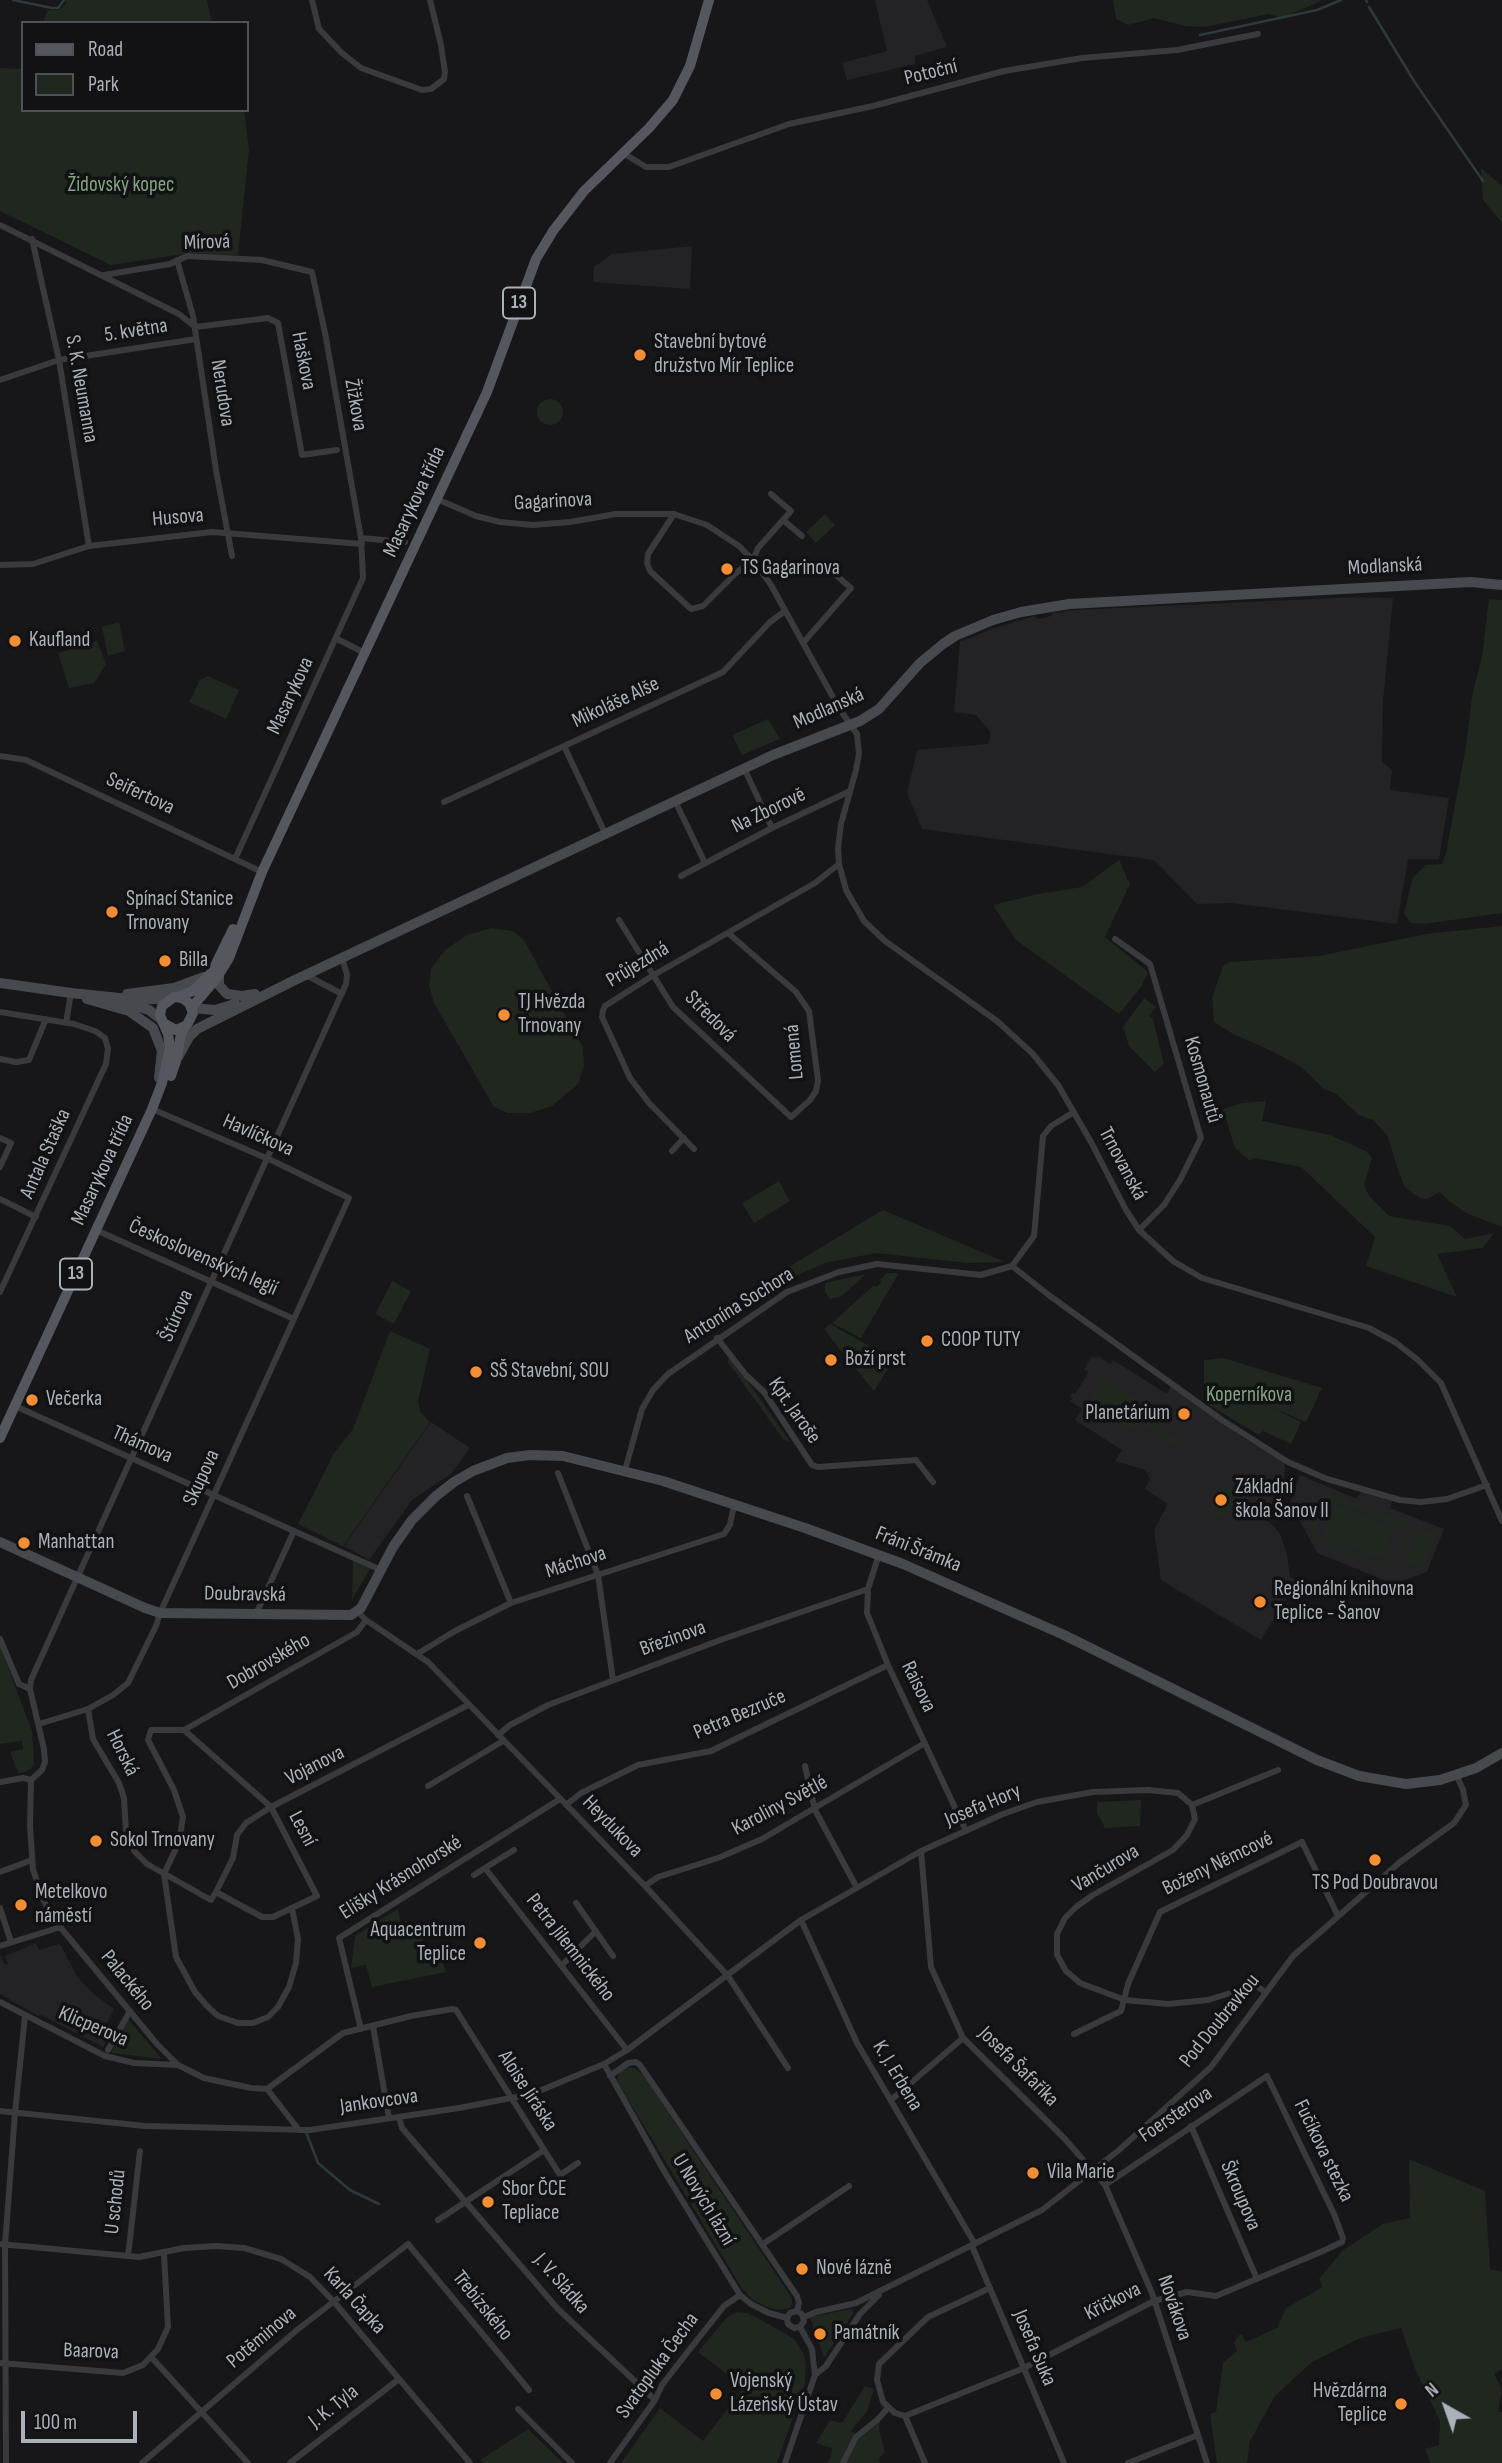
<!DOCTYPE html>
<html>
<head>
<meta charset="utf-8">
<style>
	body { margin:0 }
	#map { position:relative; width:1502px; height:2463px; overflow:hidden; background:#171719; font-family:"Sofia Sans Condensed",sans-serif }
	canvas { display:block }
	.legend { position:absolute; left:21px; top:21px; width:228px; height:91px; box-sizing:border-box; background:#121214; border:2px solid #4e5256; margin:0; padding:9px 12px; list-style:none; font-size:21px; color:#a9b1b9 }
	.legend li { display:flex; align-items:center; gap:14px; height:35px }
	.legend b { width:35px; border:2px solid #4e5256 }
	.north { position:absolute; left:1411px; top:2372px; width:70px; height:70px; -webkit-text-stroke:5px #121214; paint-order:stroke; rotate:320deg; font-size:19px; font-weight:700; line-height:28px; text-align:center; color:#a9b1b9 }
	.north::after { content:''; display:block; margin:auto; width:24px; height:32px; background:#a9b1b9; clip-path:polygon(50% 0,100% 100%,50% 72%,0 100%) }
	.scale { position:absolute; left:21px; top:2411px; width:116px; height:32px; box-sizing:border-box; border:4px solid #a9b1b9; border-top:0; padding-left:9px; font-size:21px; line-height:24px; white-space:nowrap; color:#a9b1b9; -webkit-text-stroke:5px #121214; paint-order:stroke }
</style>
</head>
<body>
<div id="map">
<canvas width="1502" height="2463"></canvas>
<ul class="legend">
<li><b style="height:9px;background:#54575d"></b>Road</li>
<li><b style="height:19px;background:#1f271f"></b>Park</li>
</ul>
<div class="north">N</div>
<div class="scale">100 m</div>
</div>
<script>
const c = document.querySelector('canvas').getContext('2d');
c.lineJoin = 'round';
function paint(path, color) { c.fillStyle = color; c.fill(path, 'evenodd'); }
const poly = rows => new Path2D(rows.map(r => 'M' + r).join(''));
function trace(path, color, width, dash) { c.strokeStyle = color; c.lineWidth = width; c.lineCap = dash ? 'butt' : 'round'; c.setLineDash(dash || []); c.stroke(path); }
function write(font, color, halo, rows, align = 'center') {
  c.font = font + ' "Sofia Sans Condensed",sans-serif'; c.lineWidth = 7; c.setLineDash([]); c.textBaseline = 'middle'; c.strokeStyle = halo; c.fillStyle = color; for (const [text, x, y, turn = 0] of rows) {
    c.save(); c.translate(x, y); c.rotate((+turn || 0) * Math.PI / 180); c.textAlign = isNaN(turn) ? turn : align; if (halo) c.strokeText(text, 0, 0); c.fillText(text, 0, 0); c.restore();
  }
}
const built = poly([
	[875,0,927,0,947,47,915,56,915,64,847,80,842,63,887,51],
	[692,246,690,289,593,282,594,267,612,254],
	[1357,597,1393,598,1383,701,1382,762,1392,770,1390,790,1449,798,1439,859,1408,859,1397,924,1232,903,1197,904,1154,860,922,829,907,793,917,750,988,744,991,733,976,715,954,712,960,642,989,630,1034,616,1038,619,1051,616,1053,613,1075,610],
	[1092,1356,1097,1358,1098,1356,1110,1364,1113,1360,1167,1394,1171,1386,1242,1437,1285,1463,1283,1496,1268,1520,1257,1513,1261,1505,1259,1503,1252,1513,1271,1523,1280,1534,1287,1554,1290,1577,1297,1581,1261,1640,1161,1580,1154,1530,1168,1504,1145,1489,1150,1479,1145,1470,1115,1461,1122,1450,1075,1420,1082,1409,1070,1401,1072,1398,1070,1396,1072,1393,1075,1394,1089,1372,1084,1369],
	[431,1422,470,1448,451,1474,412,1500,369,1560,344,1546],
	[1300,1475,1357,1499,1361,1492,1392,1501,1390,1508,1444,1529,1427,1572,1394,1584,1317,1553,1290,1503],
	[36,1943,39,1950,60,1944,78,1978,96,1996,114,2009,104,2028,111,2032,103,2047,41,2015,38,2016,0,1994,0,1954,5,1965,8,1964,5,1956]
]);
const green = poly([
	[66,0,207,0,212,23,43,23,48,10,58,10,65,5],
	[1113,0,1323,0,1282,18,1269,14,1204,27,1185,26,1154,18,1128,25,1116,19],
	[0,68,23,69,23,110,244,110,249,150,238,255,190,253,111,265,0,211],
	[1481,168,1502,186,1502,223,1483,200],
	'537 412a13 13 0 1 1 26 0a13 13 0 1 1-26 0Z',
	[825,514,835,525,816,543,806,532],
	[1489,599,1502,600,1502,913,1424,924,1411,923,1404,914,1413,877,1426,865,1442,864,1446,853,1466,746,1472,696,1482,656],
	[119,622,125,651,108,656,102,627],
	[97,641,106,664,94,683,69,688,58,653],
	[208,676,239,690,226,719,189,702,200,680],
	[768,719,780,739,742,755,732,735],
	[1119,860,1130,884,1105,937,1148,972,1141,987,1119,1014,1016,940,993,905,1038,894,1082,887],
	[1502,926,1502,1227,1466,1213,1449,1201,1440,1192,1427,1199,1420,1198,1414,1194,1405,1187,1400,1176,1387,1135,1373,1120,1359,1115,1336,1094,1324,1089,1300,1066,1265,1048,1233,1034,1214,1022,1212,998,1223,966,1230,962,1319,956,1426,934],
	[492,928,513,931,524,940,583,1048,584,1066,578,1084,552,1106,530,1113,507,1113,494,1107,434,1003,429,986,431,969,445,950,467,935],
	[1144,998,1156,1007,1149,1016,1153,1019,1164,1064,1155,1072,1129,1046,1123,1027],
	[1266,1101,1262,1121,1330,1135,1366,1151,1372,1158,1364,1185,1369,1196,1389,1216,1450,1226,1465,1239,1494,1233,1483,1248,1437,1254,1457,1297,1366,1266,1375,1237,1301,1167,1254,1158,1250,1161,1235,1148,1223,1109,1242,1103],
	[779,1181,790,1201,754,1223,742,1203],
	[883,1210,1005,1262,968,1263,876,1253,825,1263,766,1289,724,1321,717,1310],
	[887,1273,899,1273,861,1338,832,1323,874,1285,876,1287,881,1283,880,1280],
	[866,1274,842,1296,830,1299,825,1292,825,1283],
	[392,1281,411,1291,394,1324,375,1314],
	[830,1324,883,1354,884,1357,845,1356,824,1329],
	[390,1331,430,1349,418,1401,420,1412,430,1422,343,1546,298,1524,334,1453,353,1429],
	[729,1355,791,1443,783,1439,728,1362],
	[847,1358,884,1359,888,1369,874,1391],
	[1223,1358,1322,1388,1306,1422,1273,1408,1301,1422,1291,1444,1263,1431,1259,1435,1204,1402,1204,1360],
	[1101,1379,1105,1379,1150,1406,1139,1423,1136,1424,1138,1426,1134,1432,1093,1406,1095,1400,1089,1399],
	[1147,1420,1181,1441,1177,1448,1143,1426],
	[1224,1486,1239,1495,1223,1519,1208,1510],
	[1327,1492,1412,1526,1411,1530,1402,1527,1406,1545,1399,1558,1389,1565,1379,1566,1322,1544,1314,1534,1312,1519,1318,1506,1329,1499,1325,1497],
	[1339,1503,1392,1523,1397,1527,1402,1542,1396,1556,1385,1562,1377,1562,1323,1539,1316,1529,1318,1512,1328,1504],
	[1334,1504,1395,1528,1382,1560,1322,1536],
	[1421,1527,1434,1533,1436,1537,1424,1568,1421,1570,1407,1564,1405,1561,1418,1528],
	[354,1559,371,1567,352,1600,353,1561],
	[0,1646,32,1731,34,1765,26,1772,18,1773,10,1752,23,1749,22,1741,0,1744],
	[1141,1800,1140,1826,1105,1828,1097,1813,1097,1802],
	[398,1909,401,1923,407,1921,408,1924,418,1927,419,1931,426,1932,428,1936,421,1942,430,1954,438,1947,446,1972,372,1987,366,1965,351,1968,355,1936],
	[128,2019,162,2059,111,2053],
	[626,2067,635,2068,643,2075,792,2298,792,2304,790,2308,779,2310,767,2307,752,2299,741,2287,617,2081,619,2072],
	[1409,2159,1485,2191,1490,2269,1502,2272,1502,2369,1494,2374,1502,2389,1498,2412,1502,2412,1502,2463,1430,2463,1425,2449,1439,2445,1440,2421,1415,2369,1401,2328,1360,2338,1312,2362,1275,2396,1250,2441,1247,2463,1217,2463,1210,2414,1216,2412,1223,2363,1237,2351,1234,2342,1239,2335,1242,2335,1246,2342,1277,2328,1286,2308,1323,2287,1319,2279,1343,2250,1383,2224,1410,2218],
	[851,2309,854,2312,824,2358,810,2317],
	[737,2312,748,2313,788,2335,795,2340,804,2355,806,2365,805,2383,777,2463,621,2463,660,2408,703,2441,744,2387,698,2352,727,2317],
	[865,2386,874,2389,867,2411,851,2431,861,2436,880,2421,879,2431,885,2451,879,2459,880,2463,827,2463,831,2456,832,2448,816,2443,830,2420,842,2423],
	[528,2429,563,2463,483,2463,480,2460]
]);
const stream = poly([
	[13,0,52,8,58,8,64,0],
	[1366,0,1367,2],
	[1369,7,1414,81,1483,181],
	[1200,35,1317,10,1341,0],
	[306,2132,318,2163,350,2190,379,2204]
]);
const street = poly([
	[312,0,319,29,342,53,361,68,422,90,431,89,444,79,445,72,441,45,430,0],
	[623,153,646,167,669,167,789,124,873,106,1004,71,1082,58,1177,50,1258,34],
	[0,225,179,314,195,327,268,318,278,323,302,455,337,450],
	[32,239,59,360,89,546],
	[177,260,193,316,216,470,232,556],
	[104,275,170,264,187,256,262,260,312,272,326,338,361,538,363,578,235,859],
	[0,380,59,360,196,339],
	[771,494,791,511,783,520],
	[437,499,476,516,500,522,533,525,570,522,616,514,674,514,707,525,739,546,753,560,771,585,839,708,857,734,859,754,856,770,841,824,838,848,839,864,846,890,864,921,885,941,997,1021,1032,1053,1058,1085,1091,1142,1126,1210,1139,1230,1173,1261,1202,1278,1369,1328,1395,1342,1418,1360,1441,1383,1502,1521],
	[674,514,648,554,647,563,650,571,691,609,703,606,736,573,753,560,758,548,783,520,802,536],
	[361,538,405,542],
	[0,565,33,564,89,546,212,532,362,544],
	[337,639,365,653],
	[803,643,851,588,824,565],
	[564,746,605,833],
	[0,756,26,760,262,872],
	[744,768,772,828],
	[675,801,705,863],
	[444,802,723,672,770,622,785,611],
	[681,876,772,828,850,791],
	[619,920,673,1007,791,1117,810,1100,816,1091,818,1080,809,1011,796,992,728,933],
	[1115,939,1150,964,1201,1138,1180,1180,1164,1205,1139,1230],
	[306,975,342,994],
	[0,1012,74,1024,95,1031,105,1038,108,1049,106,1064,0,1292],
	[66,1023,71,993],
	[0,1059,16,1062,29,1060,46,1019],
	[0,1138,11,1143,0,1167],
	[694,1149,649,1103,630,1078,602,1017,603,1010,605,1006,652,976,815,883,839,864],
	[672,1151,684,1138],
	[0,1199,36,1217],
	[96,1230,294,1319],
	[1012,1266,1050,1296,1222,1420,1288,1462,1327,1479,1400,1500,1421,1502,1447,1499,1487,1485],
	[717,1338,746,1375,764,1392,812,1465,818,1467,916,1460,933,1482],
	[15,1406,381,1570],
	[625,1470,642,1409,653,1390,668,1374,787,1292,839,1272,877,1264,981,1275,1012,1266,1034,1236,1043,1136,1051,1126,1074,1112],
	[558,1473,598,1575,613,1680],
	[467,1496,511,1603],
	[879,1554,868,1589,867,1613,888,1665,966,1831],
	[358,1612,366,1620,428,1662,645,1886,728,1976,788,2068],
	[256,1614,294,1531],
	[0,1639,19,1684,30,1689,44,1749,45,1762,42,1770,31,1780,30,1826,33,1869,42,1897,51,1916,157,2044,178,2065,204,2078,251,2088,267,2089,343,2033,411,2016,452,2009,456,2010,560,2175,578,2163],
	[417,1654,455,1631,511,1603,724,1534,730,1525,734,1505],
	[30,1689,31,1680,73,1587,346,984,347,975,342,957],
	[88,1709,93,1739,119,1783,124,1798,126,1832,135,1852,147,1864,211,1900,216,1892,262,1917,273,1917,317,1896,271,1807,184,1730],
	[39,1724,88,1709,113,1695,128,1683,156,1626,160,1613,349,1198,273,1161,152,1109],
	[498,1735,510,1725,548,1705,723,1639,868,1589],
	[805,1766,815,1810,857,1888],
	[0,1782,23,1778,31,1780],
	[428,1786,503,1741],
	[566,1805,581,1793,638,1765,711,1751,888,1665],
	[1192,1805,1278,1770],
	[514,1850,485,1868,627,2050],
	[921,1851,931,1967,963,2038,1064,2138,1105,2185,1152,2293,1207,2463],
	[0,1872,32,1860],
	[164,1874,179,1842,183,1817,174,1790,148,1740,151,1730,184,1730,357,1632,366,1620],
	[164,1874,176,1957,195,1992,207,2006,218,2016,238,2023,253,2023,268,2017,278,2007,289,1987,296,1963,298,1939,292,1908],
	[474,1875,485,1868],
	[645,1886,658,1877,718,1858,762,1839,925,1743],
	[216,1892,233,1858,237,1835,246,1823,271,1807,468,1705],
	[576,1903,613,1956],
	[0,1908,11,1942],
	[801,1920,857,2043,975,2244],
	[0,1946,61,1927],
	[562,1965,596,1931],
	[0,2002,105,2056,134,2063,178,2065],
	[373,2026,389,2118],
	[361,2029,339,1938,560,1799],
	[1074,2034,1121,2011,1128,1984,1160,1912,1302,1842,1338,1916],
	[108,2050,130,2011],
	[604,2064,664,2171,740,2295,751,2304,769,2313,787,2318],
	[610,2076,628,2063,636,2062,640,2065,797,2296,799,2303,797,2311,802,2314,804,2321,800,2327,794,2328,788,2324,787,2318,790,2313,797,2311],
	[267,2089,299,2130],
	[891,2100,963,2038],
	[0,2111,145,2126,310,2130,459,2108,532,2094,604,2064,627,2050,801,1920,921,1851,1003,1814,1037,1802,1093,1792,1148,1790,1178,1793,1192,1805,1195,1819,1187,1835,1173,1850,1093,1895,1076,1907,1065,1918,1057,1934,1057,1955,1066,1971,1080,1983,1125,2000,1168,2004,1208,2000,1256,1985,1266,1993],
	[399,2117,402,2128,558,2309,655,2400],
	[1191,2126,1257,2279],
	[438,2220,544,2150],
	[0,2244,139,2257,184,2248,216,2246,244,2248,281,2259,310,2277,335,2303,470,2463],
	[763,2244,849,2186],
	[972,2246,1064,2463],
	[128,2256,140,2151],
	[804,2317,816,2312,856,2303,1042,2210,1119,2150,1211,2067,1293,1956,1400,1862,1454,1823,1466,1805,1463,1790,1457,1776],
	[152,2358,248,2463],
	[0,2363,123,2373,143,2365,158,2349,168,2327,164,2254],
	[815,2375,826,2366,860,2314,879,2295],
	[518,2409,572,2463],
	[905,2416,1024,2368,1154,2301,1187,2292,1216,2296,1323,2251,1342,2242,1343,2238,1334,2214,1267,2076,1105,2185],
	[905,2416,895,2413,883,2402,877,2380,879,2364,928,2317,990,2288],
	[905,2416,925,2463],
	[6,2463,5,2245,15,2113,25,2016],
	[142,2463,297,2330,408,2244,529,2390],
	[290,2463,399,2379],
	[610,2463,655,2400,662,2385,686,2354,724,2306,740,2295],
	[785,2463,815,2375,812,2349,800,2327],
	[843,2463,856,2437,877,2420,888,2408],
	[1128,2463,1198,2435]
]);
const secondary = poly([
	[219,975,219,985,227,994,242,996,255,994],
	[0,983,71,993,139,1000,171,998],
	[127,994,174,988,204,977],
	[87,999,129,1011,153,1028,162,1051,159,1078],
	[126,1003,149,1010,162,1020],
	[192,1008,215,1010,235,1004],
	[178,1057,189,1037,197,1029,297,979,773,755,860,721,879,709,920,663,943,644,955,636,993,620,1021,612,1069,604,1471,582,1502,585],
	[0,1542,145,1608,160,1613,351,1615,361,1608,393,1547,412,1520,436,1496,454,1482,473,1471,507,1458,530,1455,563,1456,663,1481,805,1528,903,1564,1064,1635,1317,1760,1359,1776,1406,1784,1440,1780,1476,1768,1502,1753]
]);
const primary = poly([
	[177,997,193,991,212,972,233,929],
	[192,1007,216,979,229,958,262,872,487,392,536,259,553,231,584,191,649,128,673,100,690,66,709,0],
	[171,1076,176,1061,181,1034,185,1027],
	[0,1438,152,1109,162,1083,170,1048,168,1034,162,1020,160,1015,162,1006,174,997,182,998,189,1003,193,1013,187,1025,176,1030,163,1023]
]);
const markers = [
	[640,355,7,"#f38e35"],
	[727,569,7,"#f38e35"],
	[15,641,7,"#f38e35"],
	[112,912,7,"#f38e35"],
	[165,961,7,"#f38e35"],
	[504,1015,7,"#f38e35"],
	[927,1341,7,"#f38e35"],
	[831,1360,7,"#f38e35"],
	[476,1372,7,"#f38e35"],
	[32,1400,7,"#f38e35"],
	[1184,1414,7,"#f38e35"],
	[1221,1500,7,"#f38e35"],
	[24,1543,7,"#f38e35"],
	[1260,1602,7,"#f38e35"],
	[96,1841,7,"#f38e35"],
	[1375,1860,7,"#f38e35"],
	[21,1905,7,"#f38e35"],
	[480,1943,7,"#f38e35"],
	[1033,2173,7,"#f38e35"],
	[488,2202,7,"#f38e35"],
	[802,2269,7,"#f38e35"],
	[820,2334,7,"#f38e35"],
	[716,2394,7,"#f38e35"],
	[1401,2404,7,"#f38e35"]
];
const shields = [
	[519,303,32],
	[76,1274,32]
];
const shieldNames = [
	["13",519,303],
	["13",76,1274]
];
const streetNames = [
	["Potoční",931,73,-14],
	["Mírová",207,243,-2],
	["5. května",136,331,-9],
	["Haškova",303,361,79],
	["S. K. Neumanna",81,389,80],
	["Nerudova",222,393,81],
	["Žižkova",355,405,80],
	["Masarykova třída",415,502,-65],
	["Gagarinova",553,502,-3],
	["Husova",178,518,-5],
	["Modlanská",1385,567,-3],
	["Masarykova",291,696,-65],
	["Mikoláše Alše",616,703,-25],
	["Modlanská",829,709,-24],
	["Seifertova",140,794,25],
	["Na Zborově",769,811,-26],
	["Průjezdná",638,965,-31],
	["Středová",710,1017,45],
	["Lomená",795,1052,-95],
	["Kosmonautů",1202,1080,74],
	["Havlíčkova",258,1136,24],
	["Antala Staška",46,1154,-66],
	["Trnovanská",1122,1164,62],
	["Masarykova třída",103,1170,-65],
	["Československých legií",203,1258,24],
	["Antonína Sochora",739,1306,-32],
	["Štúrova",177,1316,-66],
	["Kpt. Jaroše",794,1411,55],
	["Thámova",142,1445,24],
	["Skupova",202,1478,-65],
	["Fráni Šrámka",918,1550,22],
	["Máchova",576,1563,-18],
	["Doubravská",245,1595,1],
	["Březinova",673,1639,-20],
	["Dobrovského",269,1662,-30],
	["Raisova",918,1687,64],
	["Petra Bezruče",740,1715,-23],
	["Horská",122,1753,64],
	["Vojanova",315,1766,-27],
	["Karoliny Světlé",780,1806,-28],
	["Josefa Hory",983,1806,-23],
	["Heydukova",612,1827,46],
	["Lesní",302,1829,62],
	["Boženy Němcové",1218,1864,-26],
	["Vančurova",1106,1869,-31],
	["Elišky Krásnohorské",401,1878,-32],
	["Petra Jilemnického",570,1948,52],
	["Palackého",127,1981,51],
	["Pod Doubravkou",1220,2021,-51],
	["Klicperova",93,2027,23],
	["Josefa Šafaříka",1018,2067,45],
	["K. J. Erbena",897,2076,59],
	["Aloise Jiráska",527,2091,57],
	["Jankovcova",379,2102,-8],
	["Foersterova",1176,2115,-34],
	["Fučíkova stezka",1323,2151,64],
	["Škroupova",1240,2196,67],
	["U Nových lázní",703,2200,59],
	["U schodů",116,2202,-84],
	["J. V. Sládka",561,2284,49],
	["Karla Čapka",354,2301,48],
	["Křičkova",1113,2302,-27],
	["Třebízského",482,2306,51],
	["Novákova",1174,2308,71],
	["Potěminova",262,2338,-40],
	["Josefa Suka",1034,2348,67],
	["Baarova",91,2352,2],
	["Svatopluka Čecha",658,2366,-54],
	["J. K. Tyla",334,2407,-38]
];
const parkNames = [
	["Židovský kopec",121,186],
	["Koperníkova",1249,1396]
];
const poiNames = [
	["Stavební bytové",654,343],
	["družstvo Mír Teplice",654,367],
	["TS Gagarinova",741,569],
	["Kaufland",29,641],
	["Spínací Stanice",126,900],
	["Trnovany",126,924],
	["Billa",179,961],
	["TJ Hvězda",518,1003],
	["Trnovany",518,1027],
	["COOP TUTY",941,1341],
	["Boží prst",845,1360],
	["SŠ Stavební, SOU",490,1372],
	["Večerka",46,1400],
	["Planetárium",1170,1414,"right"],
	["Základní",1235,1488],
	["škola Šanov II",1235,1512],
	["Manhattan",38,1543],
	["Regionální knihovna",1274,1590],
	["Teplice - Šanov",1274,1614],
	["Sokol Trnovany",110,1841],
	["TS Pod Doubravou",1375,1884,"center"],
	["Metelkovo",35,1893],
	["náměstí",35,1917],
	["Aquacentrum",466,1931,"right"],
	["Teplice",466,1955,"right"],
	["Vila Marie",1047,2173],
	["Sbor ČCE",502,2190],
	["Tepliace",502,2214],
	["Nové lázně",816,2269],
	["Památník",834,2334],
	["Vojenský",730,2382],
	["Lázeňský Ústav",730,2406],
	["Hvězdárna",1387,2392,"right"],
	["Teplice",1387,2416,"right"]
];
paint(built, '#232326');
paint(green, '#1f271f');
trace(stream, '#2d393d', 2.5);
trace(street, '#383a3e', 6);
trace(secondary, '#46494e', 10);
trace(primary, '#54575d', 10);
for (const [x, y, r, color] of markers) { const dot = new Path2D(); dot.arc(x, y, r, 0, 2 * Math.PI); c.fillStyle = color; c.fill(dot); trace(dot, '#121214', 2.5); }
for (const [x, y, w] of shields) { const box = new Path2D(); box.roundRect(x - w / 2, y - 15.5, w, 31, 5); c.fillStyle = '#121214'; c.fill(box); trace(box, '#a9b1b9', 2); }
write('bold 19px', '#a9b1b9', null, shieldNames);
write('21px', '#a9b1b9', '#121214', streetNames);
write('21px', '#84a480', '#121214', parkNames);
write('21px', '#a9b1b9', '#121214', poiNames, 'left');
</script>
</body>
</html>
